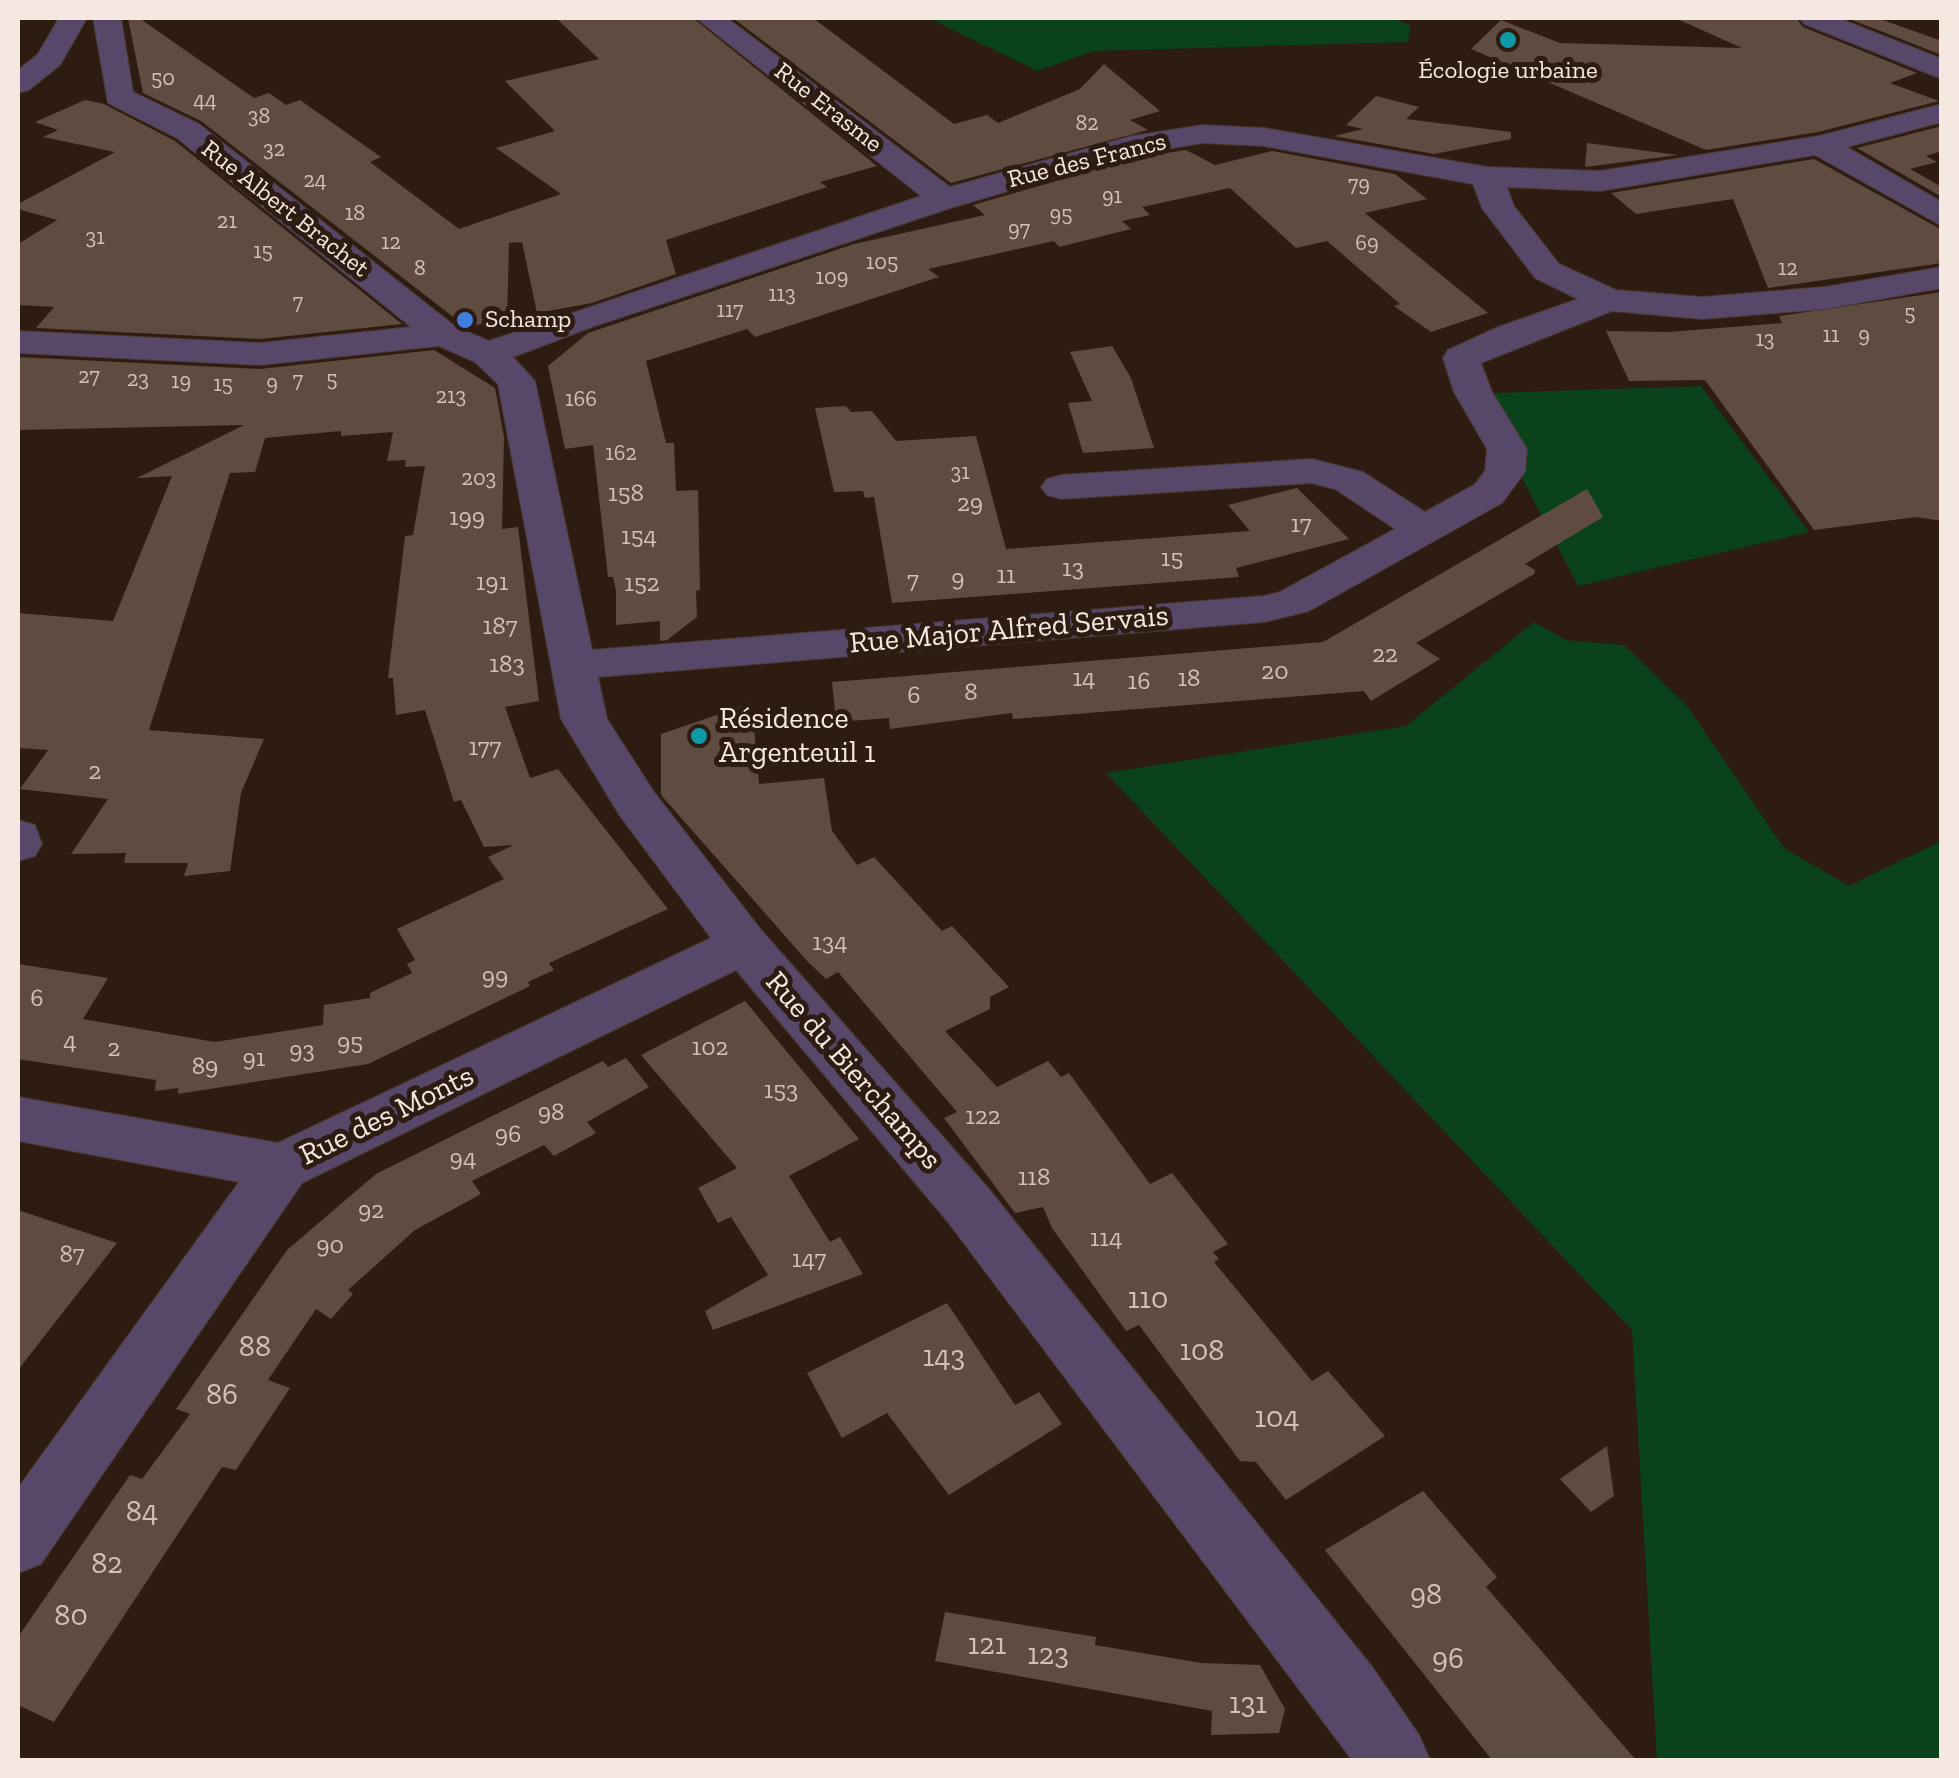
<!DOCTYPE html>
<html>
<head>
<meta charset="utf-8">
<style>
	body { margin:0 }
	#map { position:relative; width:1959px; height:1778px; overflow:hidden; background:#2e1c12; font-family:"Zilla Slab",serif }
	canvas { display:block }
	.frame { position:absolute; inset:0; border:20px solid #f5e8e1; pointer-events:none }
</style>
</head>
<body>
<div id="map">
<canvas width="1959" height="1778"></canvas>
<div class="frame"></div>
</div>
<script>
const c = document.querySelector('canvas').getContext('2d');
c.lineJoin = 'round';
function paint(path, color) { c.fillStyle = color; c.fill(path, 'evenodd'); }
const poly = rows => new Path2D(rows.map(r => 'M' + r).join(''));
function trace(path, color, width, dash) { c.strokeStyle = color; c.lineWidth = width; c.lineCap = dash ? 'butt' : 'round'; c.setLineDash(dash || []); c.stroke(path); }
function write(font, color, halo, rows, align = 'center') {
  c.font = font + ' "Zilla Slab",serif'; c.lineWidth = 10; c.setLineDash([]); c.textBaseline = 'middle'; c.strokeStyle = halo; c.fillStyle = color; for (const [text, x, y, turn = 0] of rows) {
    c.save(); c.translate(x, y); c.rotate((+turn || 0) * Math.PI / 180); c.textAlign = isNaN(turn) ? turn : align; if (halo) c.strokeText(text, 0, 0); c.fillText(text, 0, 0); c.restore();
  }
}
const green = poly([
	[929,18,1393,18,1410,25,1408,42,1094,51,1037,71],
	[1701,386,1809,532,1578,586,1507,449,1493,393],
	[1534,622,1566,640,1624,645,1687,706,1784,848,1849,886,1941,841,1941,1760,1657,1760,1632,1330,1106,773,1406,726]
]);
const building = poly([
	[128,18,139,18,254,98,269,93,286,105,300,100,381,157,370,162,459,229,561,194,496,148,555,131,505,81,599,59,556,18,693,18,877,166,820,182,827,187,666,240,676,274,592,303,537,313,522,242,509,243,507,319,466,327,201,121,143,93],
	[733,18,813,18,954,124,987,115,998,123,1080,89,1104,64,1160,111,1130,120,1148,130,951,183],
	[1675,18,1796,18,1803,27,1917,73,1890,83,1939,101,1818,132,1706,150,1471,49,1501,20,1560,43,1742,48],
	[1847,18,1877,18,1942,41,1942,55],
	[1376,96,1419,107,1406,119,1511,132,1511,139,1434,154,1334,136,1363,129,1346,125],
	[85,100,104,104,175,141,402,324,260,339,36,328,54,307,18,305,18,244,57,220,18,209,18,204,115,152,43,137,58,130,35,122],
	[1942,126,1942,151,1926,156,1937,162,1910,169,1942,187,1942,197,1857,148],
	[1587,143,1678,155,1585,167],
	[1186,150,1215,165,1272,151,1395,174,1427,199,1365,213,1488,313,1431,332,1394,306,1400,304,1327,241,1296,248,1230,188,1142,207,1150,215,1122,221,1131,229,1059,247,1054,241,928,269,939,277,755,337,747,329,646,361,666,443,674,443,676,491,698,490,700,590,696,591,697,617,667,640,660,641,660,621,616,625,616,591,613,577,608,577,593,445,565,449,548,366,588,333,854,244,985,215,973,205,1136,158],
	[1814,159,1942,230,1942,263,1768,288,1733,199,1636,214,1611,193],
	[1942,292,1942,521,1916,517,1814,530,1705,380,1629,381,1606,331,1669,332,1782,323,1779,316],
	[1112,346,1131,378,1154,448,1083,453,1068,403,1092,401,1070,352],
	[434,350,495,388,504,437,502,529,518,527,539,701,505,707,530,778,558,769,668,909,549,963,554,970,528,982,530,986,368,1064,178,1094,178,1088,155,1091,156,1080,18,1059,18,964,108,978,83,1019,215,1042,323,1025,324,1005,370,998,370,993,412,973,407,964,415,960,397,929,504,879,488,857,514,845,484,847,461,800,454,802,425,710,396,715,393,678,388,678,405,536,413,535,425,466,405,467,406,460,387,461,393,432,341,436,341,431,265,438,255,472,230,473,149,730,264,739,241,793,230,871,184,876,188,863,124,863,126,853,71,854,108,799,20,789,48,750,18,748,18,613,113,621,172,476,137,478,244,425,18,430,18,357,260,369],
	[846,406,851,412,872,411,896,441,976,436,1006,549,1250,531,1228,505,1297,488,1349,539,1236,568,1239,577,892,603,874,497,865,498,863,491,834,492,815,408],
	[1587,489,1603,517,1525,564,1535,570,1534,574,1416,643,1440,659,1371,701,1364,691,1013,719,1012,713,890,729,889,718,836,722,832,682,1323,642],
	[752,703,759,784,824,778,832,831,857,865,874,857,942,931,952,926,1009,987,990,997,990,1009,945,1031,997,1087,1048,1061,1061,1077,1069,1073,1150,1184,1172,1173,1228,1244,1213,1252,1219,1259,1214,1262,1312,1381,1328,1371,1385,1436,1286,1500,1256,1462,1240,1461,1139,1325,1126,1331,1052,1228,1043,1207,1015,1213,944,1118,957,1112,838,972,826,979,808,962,661,795,661,734],
	[745,1001,859,1139,789,1176,830,1242,840,1237,863,1274,713,1330,705,1311,768,1275,731,1217,718,1223,698,1188,737,1168,641,1055],
	[626,1058,649,1087,587,1122,596,1133,554,1156,544,1145,472,1181,481,1194,415,1230,348,1290,353,1294,331,1319,316,1309,268,1380,290,1388,236,1470,222,1467,54,1722,18,1705,18,1637,130,1475,142,1479,190,1414,176,1409,287,1250,376,1174,603,1061,608,1067],
	[18,1210,117,1243,18,1370],
	[947,1303,1015,1405,1039,1392,1062,1424,949,1495,887,1413,842,1438,807,1373],
	[1607,1446,1614,1496,1591,1512,1560,1479],
	[1423,1491,1497,1577,1486,1587,1636,1760,1492,1760,1325,1550],
	[945,1612,1096,1637,1095,1645,1201,1663,1260,1665,1285,1709,1279,1733,1211,1735,1212,1711,935,1661]
]);
const minor = poly([
	[59,18,87,18,60,65,29,90,18,93,18,70,38,54,59,18],
	[93,18,121,18,133,92,199,124,456,327,489,341,921,196,696,18,727,18,950,187,1132,136,1203,125,1264,128,1487,167,1600,171,1819,136,1942,104,1942,122,1847,147,1942,202,1942,226,1815,155,1600,191,1507,187,1514,206,1559,264,1616,290,1702,297,1825,287,1942,267,1942,288,1825,309,1702,319,1612,311,1481,363,1492,392,1527,449,1525,472,1519,480,1502,503,1309,611,1264,622,598,677,607,719,654,792,762,931,988,1188,1373,1668,1419,1735,1430,1760,1352,1760,948,1222,736,970,302,1183,41,1564,18,1573,18,1488,239,1182,18,1141,18,1097,278,1143,711,938,620,816,561,719,498,384,475,362,439,346,260,365,18,353,18,331,260,343,411,327,177,138,108,103,93,18],
	[1203,143,1264,146,1473,184,1482,208,1535,278,1578,299,1498,327,1448,350,1443,358,1454,392,1487,449,1485,471,1474,485,1425,512,1363,472,1312,459,1061,475,1047,479,1041,487,1047,495,1061,499,1312,483,1335,489,1395,529,1280,592,1264,596,592,650,535,381,513,357,592,327,957,206,1135,154,1203,143],
	[1800,18,1838,18,1942,59,1942,79,1804,24,1800,18],
	[18,820,35,825,42,844,35,856,18,861,18,820]
]);
const markers = [
	[1508,40,10,"#0f9aa8"],
	[465,320,10,"#3f7fe0"],
	[699,736,10,"#0f9aa8"]
];
const farNumbernames = [
	["50",163,79],
	["44",205,101],
	["38",259,117],
	["82",1087,124],
	["32",274,150],
	["24",315,181],
	["79",1359,185],
	["91",1112,197],
	["18",355,214],
	["95",1061,215],
	["21",227,222],
	["97",1019,230],
	["31",95,238],
	["12",391,243],
	["69",1367,244],
	["15",263,252],
	["105",882,263],
	["8",420,269],
	["12",1788,269],
	["109",832,278],
	["113",782,295],
	["7",298,303],
	["117",730,311],
	["5",1910,314],
	["11",1831,336],
	["9",1864,336],
	["13",1765,340],
	["27",89,377],
	["23",138,380],
	["5",332,380],
	["7",298,381],
	["19",181,382],
	["9",272,384],
	["15",223,385],
	["213",451,397],
	["166",581,400],
	["162",621,454],
	["31",960,473],
	["203",479,479]
];
const farPoinames = [
	["Écologie urbaine",1508,71],
	["Schamp",485,320,"left"]
];
const farStreetnames = [
	["Rue Erasme",828,108,38],
	["Rue des Francs",1087,161,-14],
	["Rue Albert Brachet",285,209,38]
];
const numberNames = [
	["158",626,494],
	["29",970,504],
	["199",467,518],
	["17",1301,525],
	["154",639,537],
	["15",1172,559],
	["13",1073,569],
	["11",1006,576],
	["9",958,579],
	["7",913,581],
	["191",492,583],
	["152",642,584],
	["187",500,627],
	["22",1385,655],
	["183",507,665],
	["20",1275,672],
	["14",1084,679],
	["18",1189,679],
	["16",1139,682],
	["8",971,693],
	["6",914,696],
	["177",485,748],
	["2",95,772],
	["134",830,943],
	["99",495,977],
	["6",37,999],
	["4",70,1042],
	["95",350,1043],
	["102",710,1048],
	["2",114,1049],
	["93",302,1051],
	["91",254,1059],
	["89",205,1067],
	["153",781,1091],
	["98",551,1113],
	["122",983,1117],
	["96",508,1135],
	["94",463,1159],
	["118",1034,1178],
	["92",371,1211],
	["114",1106,1239],
	["90",330,1246],
	["87",72,1255],
	["147",809,1260]
];
const streetNames = [
	["Rue Major Alfred Servais",1009,630,-5],
	["Rue du Bierchamps",853,1071,49],
	["Rue des Monts",387,1116,-26]
];
const poiNames = [
	["Résidence",719,719],
	["Argenteuil 1",719,753]
];
const nearNumbernames = [
	["110",1148,1299],
	["88",255,1347],
	["108",1202,1351],
	["143",944,1357],
	["86",222,1395],
	["104",1277,1418],
	["84",142,1512],
	["82",107,1564],
	["98",1426,1595],
	["80",71,1616],
	["121",987,1645],
	["123",1048,1655],
	["96",1448,1659],
	["131",1248,1704]
];
paint(green, '#0a421b');
paint(building, '#604b40');
trace(minor, '#4a392f', 2);
paint(minor, '#574768');
for (const [x, y, r, color] of markers) { const dot = new Path2D(); dot.arc(x, y, r, 0, 2 * Math.PI); c.fillStyle = color; c.fill(dot); trace(dot, '#2e1c12', 4); }
write('22px', '#d0c1b9', null, farNumbernames);
write('25px', '#f5e8e1', '#2e1c12', farPoinames);
write('25px', '#f5e8e1', '#2e1c12', farStreetnames);
write('25px', '#d0c1b9', null, numberNames);
write('30px', '#f5e8e1', '#2e1c12', streetNames);
write('30px', '#f5e8e1', '#2e1c12', poiNames, 'left');
write('30px', '#d0c1b9', null, nearNumbernames);
</script>
</body>
</html>
